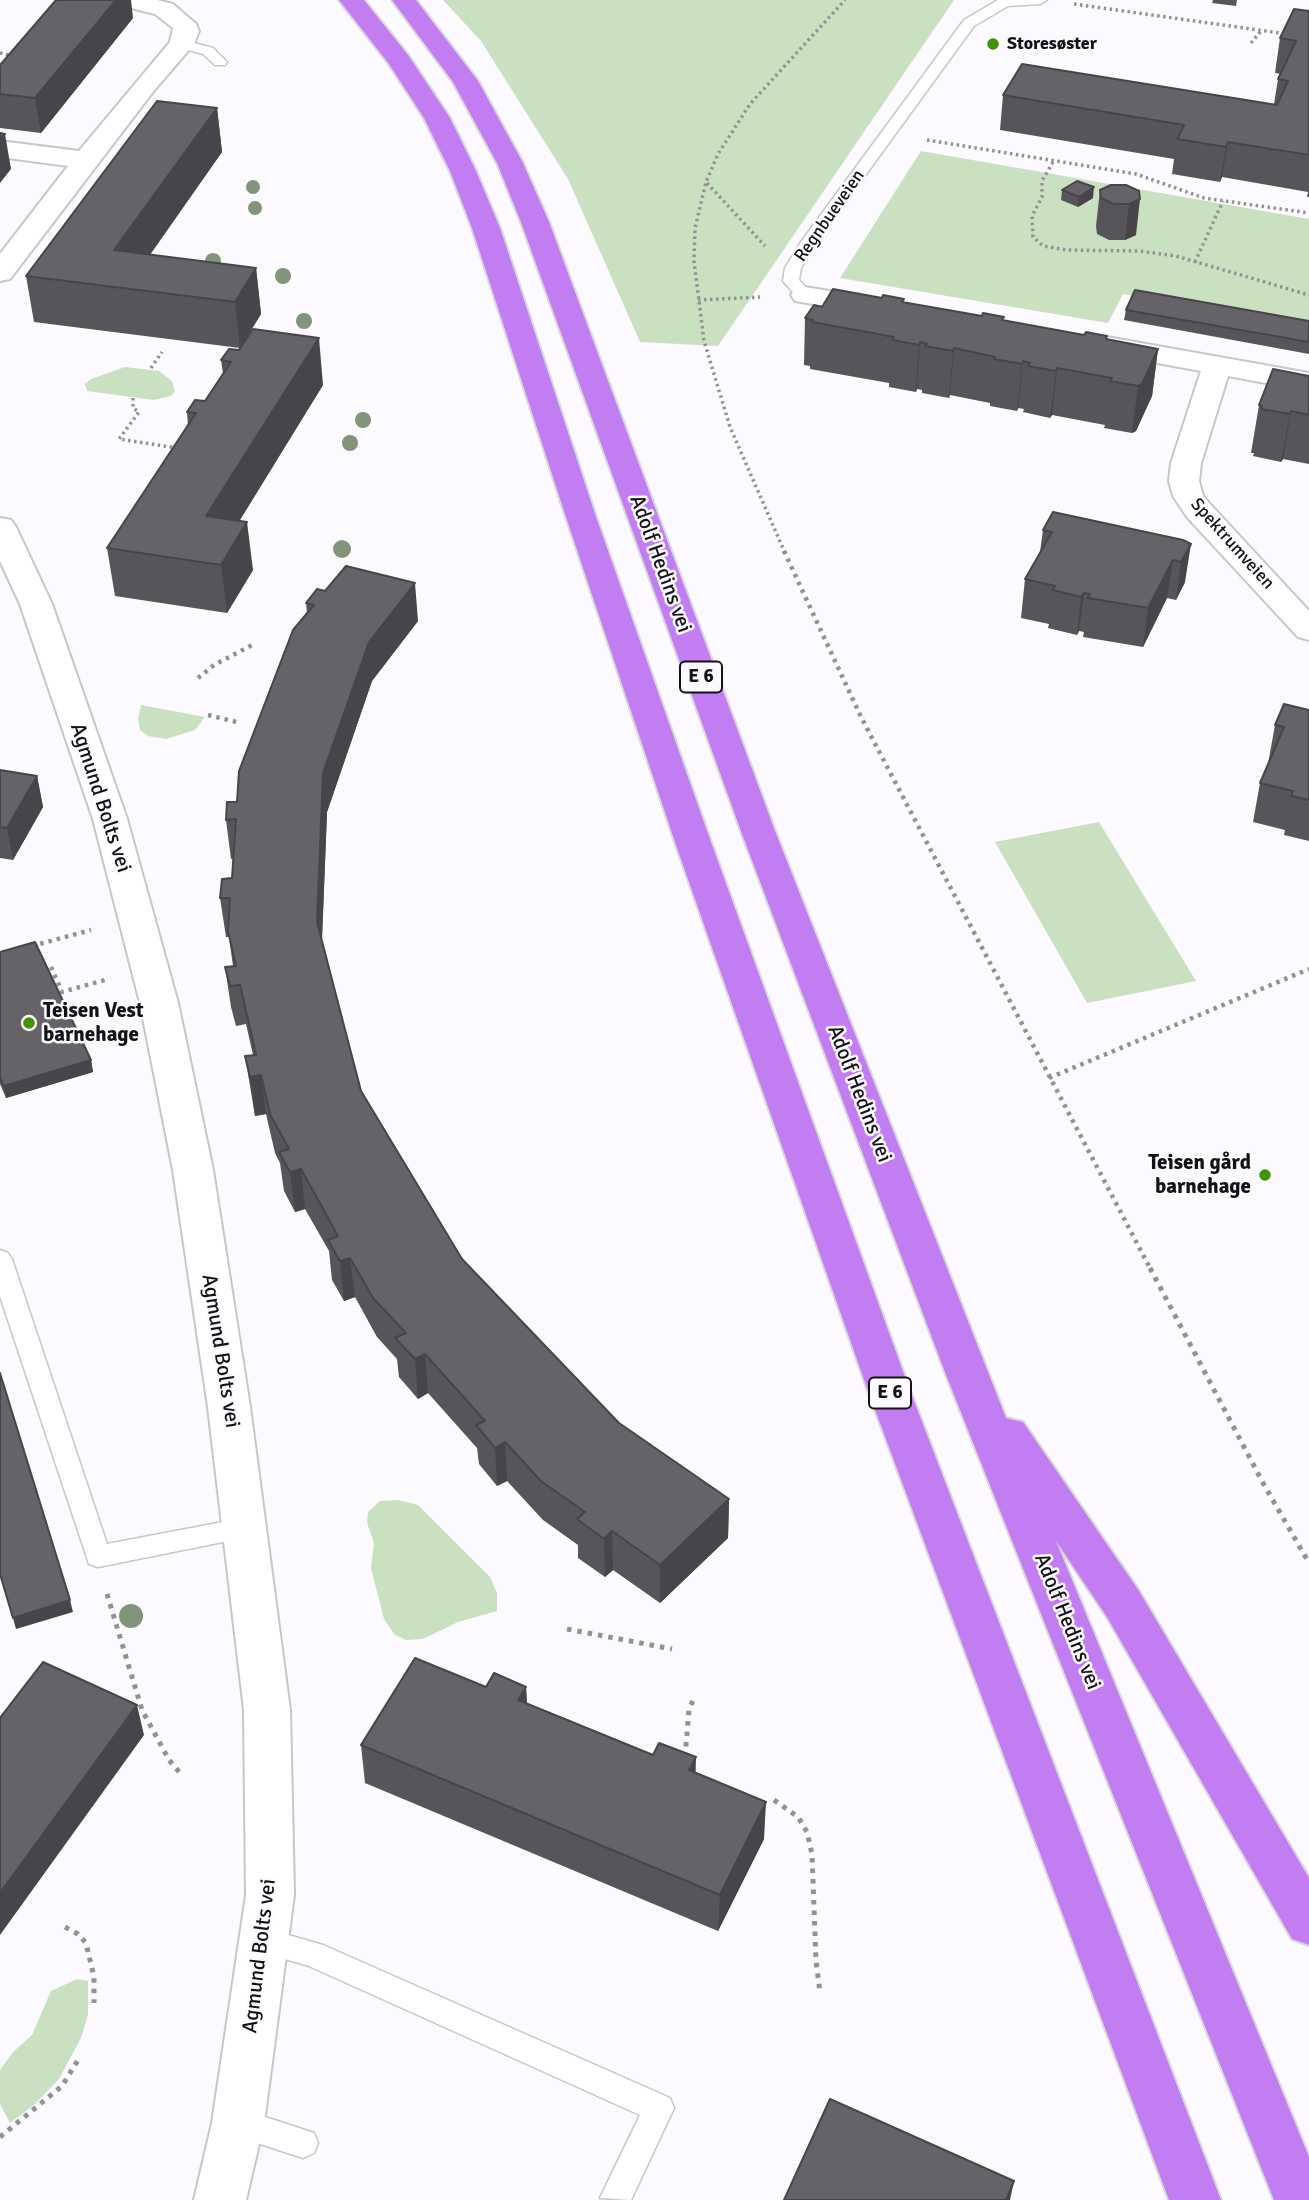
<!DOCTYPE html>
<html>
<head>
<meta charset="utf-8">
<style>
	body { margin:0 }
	canvas { display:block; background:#fcf9ff }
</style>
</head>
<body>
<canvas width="1309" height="2200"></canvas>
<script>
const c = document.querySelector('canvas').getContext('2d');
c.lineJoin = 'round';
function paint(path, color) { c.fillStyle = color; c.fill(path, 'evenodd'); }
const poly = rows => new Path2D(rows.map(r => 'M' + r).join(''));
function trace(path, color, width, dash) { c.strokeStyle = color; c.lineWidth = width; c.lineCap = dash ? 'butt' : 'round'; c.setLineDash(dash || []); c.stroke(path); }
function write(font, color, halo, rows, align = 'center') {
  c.font = font + ' Signika,sans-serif'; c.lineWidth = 5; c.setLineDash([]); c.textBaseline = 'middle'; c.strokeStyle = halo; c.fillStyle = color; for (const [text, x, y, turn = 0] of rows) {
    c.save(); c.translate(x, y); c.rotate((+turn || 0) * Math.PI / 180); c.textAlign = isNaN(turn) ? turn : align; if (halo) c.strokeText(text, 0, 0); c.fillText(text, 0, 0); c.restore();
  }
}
const green = poly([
	[443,0,954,0,718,346,640,342,568,179,481,41],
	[921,151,1309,219,1309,327,1123,294,1108,323,840,278],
	[125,367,159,371,172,381,175,391,171,396,154,400,87,391,85,384,91,379],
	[141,705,205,717,195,730,166,739,148,736,140,730,138,719],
	[1099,822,1196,981,1087,1003,995,842],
	[398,1500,418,1505,490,1577,497,1593,497,1611,458,1622,423,1639,406,1640,395,1635,384,1619,371,1568,374,1543,367,1523,368,1512,380,1501],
	[77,1979,88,1981,88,2015,81,2038,59,2079,35,2104,10,2123,0,2104,0,2070,13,2052,32,2035,51,1991]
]);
const pathFar2 = poly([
	[1074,4,1287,34],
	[1251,43,1261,31],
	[0,53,13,56],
	[927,140,1136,174,1204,198,1309,213],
	[1053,162,1042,181,1042,197,1032,216,1033,237,1043,246,1067,250,1139,251,1176,256,1309,295],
	[707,183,765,246],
	[1195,262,1223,201],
	[698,300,760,297],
	[151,368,162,352],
	[133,398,133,408,139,412,119,439,177,448],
	[785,553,730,427,704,341,694,261,695,228,706,182,718,154,750,104,845,0]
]);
const pathFar1 = poly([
	[784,551,861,717,1151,1270],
	[198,678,214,665,254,644],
	[208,715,241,723],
	[32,946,91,930],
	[51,967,62,992,105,980],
	[1049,1078,1309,969]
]);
const path = poly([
	[1150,1268,1263,1483,1309,1563],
	[107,1594,142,1710,169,1760,180,1773],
	[567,1629,672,1649],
	[685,1757,689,1710,693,1700],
	[774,1800,798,1817,807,1832,812,1854,816,1961,820,1992],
	[65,1927,78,1934,86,1943,94,1977,94,2003],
	[0,2137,62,2086,78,2060]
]);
const lane = poly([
	[998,0,1047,0,1040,4,1008,6,974,26,816,243,801,268,799,280,813,295,805,300,799,299,783,281,785,268,801,242,964,20,998,0],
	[182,40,213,48,227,62,225,65,215,65,203,54,177,47,175,44,182,40],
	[0,1250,8,1253,12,1259,107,1544,244,1518,253,1522,257,1529,253,1536,98,1567,89,1564,0,1296,0,1250],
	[264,1928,323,1945,670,2098,674,2108,631,2200,600,2198,640,2115,309,1966,254,1950,249,1941,254,1932,264,1928],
	[238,2108,314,2133,318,2143,314,2153,303,2158,227,2133,223,2123,227,2113,238,2108]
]);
const street = poly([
	[116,0,157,0,173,4,196,24,199,31,194,44,152,93,10,279,0,281,0,254,68,166,0,157,0,141,79,151,170,42,173,28,155,14,119,5,116,0],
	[805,287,878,299,888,301,892,307,888,313,878,315,795,301,791,295,795,289,805,287],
	[1107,337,1309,373,1309,391,1228,376,1201,463,1199,481,1203,496,1209,503,1309,611,1309,640,1298,637,1187,517,1173,496,1169,481,1171,463,1201,371,1097,352,1093,346,1097,340,1107,337],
	[0,518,11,520,16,527,52,604,127,819,178,1003,213,1170,250,1407,290,1710,294,1895,264,2123,246,2200,194,2200,212,2123,246,1895,244,1710,208,1407,173,1170,140,1003,93,819,20,604,0,561,0,518]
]);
const highway = poly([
	[339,0,364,0,408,55,450,118,476,171,500,228,596,517,712,845,909,1388,1221,2200,1169,2200,867,1388,676,845,566,517,472,228,450,171,424,118,389,64,339,0],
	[392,0,416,0,478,81,523,163,549,222,775,831,1006,1418,1023,1422,1139,1591,1309,1878,1309,1945,1292,1939,1107,1617,1056,1541,1309,2157,1309,2200,1274,2200,945,1372,741,831,521,222,497,163,453,82,392,0]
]);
const trees = [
	[253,187,7],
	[255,208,7],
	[213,261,8],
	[283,276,8],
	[304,321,8],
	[363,420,8],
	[350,443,8],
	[342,549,9],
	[131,1616,12]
];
const wall = poly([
	[1213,0,1237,0,1236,6,1212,3],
	[1309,11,1309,197,1307,197,1308,192,1222,177,1220,182,1172,174,1174,159,1000,130,1003,95,1274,104,1278,79,1281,74,1275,73,1280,38],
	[133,18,41,133,0,128,0,65],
	[217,108,222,152,150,255,256,268,261,314,240,348,34,322,26,276],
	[1126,185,1136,235,1125,240,1109,240,1097,234,1096,226,1100,190],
	[1062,190,1093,198,1078,207,1061,200],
	[904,302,1084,335,1107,336,1107,339,1158,349,1152,396,1136,431,1132,433,1104,428,1105,425,1052,415,1050,418,1023,412,1024,409,1018,408,1017,411,990,406,990,403,950,395,949,398,922,393,922,390,917,389,916,392,889,387,889,383,810,369,810,366,804,365,805,318,822,307],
	[1126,310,1309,321,1309,354,1124,320],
	[229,349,323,385,239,521,253,570,227,613,115,596,107,548,188,426,187,412,205,401,223,374,221,360],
	[1309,376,1309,464,1283,459,1281,462,1253,456,1254,453,1251,453,1259,405],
	[1043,530,1183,540,1185,582,1176,600,1167,598,1143,647,1083,637,1084,632,1079,631,1077,635,1048,628,1049,624,1021,618,1025,579,1040,552],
	[306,603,418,621,372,681,327,812,322,941,361,1091,462,1259,619,1423,729,1499,728,1538,660,1603,613,1570,605,1577,578,1558,578,1545,543,1520,507,1481,497,1486,479,1464,477,1448,428,1393,418,1399,399,1377,397,1359,377,1337,355,1297,344,1301,332,1280,329,1251,305,1209,295,1212,284,1191,280,1163,275,1153,266,1114,255,1116,245,1056,253,1055,246,1024,236,1026,231,1007,225,967,233,966,229,937,226,937,220,898,232,878,233,859,231,859,226,820,237,802,307,613],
	[1309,710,1309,841,1284,835,1285,830,1253,822,1260,783,1269,764,1268,764,1275,725],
	[0,770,37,776,43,807,13,860,0,858],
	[0,952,91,1060,93,1072,6,1098,0,1084],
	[486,1687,526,1687,527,1704,695,1773,764,1839,718,1931,365,1783,361,1745]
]);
const shadedWall = poly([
	[116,0,131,0,133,18,41,133,35,98],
	[217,108,222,152,126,288,114,250],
	[5,134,11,169,0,183,0,140],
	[1228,142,1222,177,1220,182,1226,147],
	[1094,187,1093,198,1078,207,1079,197],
	[1140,199,1136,235,1125,240,1129,204],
	[256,268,261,314,240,348,235,302],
	[319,338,323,385,213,564,206,516],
	[920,342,917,389,916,392,919,345],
	[954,348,950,395,949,398,953,351],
	[1158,349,1152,396,1136,431,1132,433,1138,386],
	[1023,361,1018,408,1017,411,1022,364],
	[1057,368,1052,415,1050,418,1056,371],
	[1291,411,1283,459,1281,462,1290,414],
	[247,522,253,570,227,613,221,565],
	[1191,544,1185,582,1176,600,1181,562],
	[1173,560,1167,598,1143,647,1148,608],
	[415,583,418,621,372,681,327,812,321,961,317,922,323,773,369,642],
	[1084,593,1079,631,1077,635,1081,597],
	[37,776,43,807,13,860,7,828],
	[91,1060,93,1072,6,1098,4,1086],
	[261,1075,266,1114,255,1116,250,1077],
	[301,1169,305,1209,295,1212,290,1172],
	[350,1258,355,1297,344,1301,340,1261],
	[425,1354,428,1393,418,1399,415,1359],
	[505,1442,507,1481,497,1486,495,1448],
	[729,1499,728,1538,660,1603,660,1565],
	[612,1531,613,1570,605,1577,604,1539],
	[70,1600,73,1612,16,1629,13,1618],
	[526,1687,528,1725,518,1700],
	[137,1705,144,1735,0,1935,0,1893],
	[696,1757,695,1795,689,1770],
	[766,1802,764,1839,718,1931,720,1895],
	[1014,2181,1010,2200,1006,2200]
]);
const building = poly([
	[56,0,116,0,35,98,0,94,0,65,56,0],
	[1294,9,1309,11,1309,155,1228,142,1226,147,1177,139,1184,125,1003,95,1022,64,1277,105,1288,81,1278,79,1296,41,1280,38,1294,9],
	[157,101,217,108,114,250,256,268,235,302,26,276,157,101],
	[0,133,5,134,0,140,0,133],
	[1077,181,1094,187,1079,197,1062,190,1077,181],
	[1111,185,1126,185,1139,191,1140,199,1129,204,1113,204,1101,198,1100,190,1111,185],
	[833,289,882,298,883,295,904,299,902,302,982,316,983,313,1004,317,1002,320,1084,335,1086,332,1096,334,1107,336,1106,339,1158,349,1142,384,1138,386,1110,381,1112,378,1057,368,1056,371,1028,366,1030,363,1023,361,1022,364,994,359,995,357,954,348,953,351,925,346,927,344,920,342,919,345,892,340,894,337,812,322,813,320,805,318,814,305,822,307,833,289],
	[1135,290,1309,321,1309,342,1126,310,1135,290],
	[253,329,319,338,206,516,247,522,221,565,107,548,196,413,187,412,195,400,205,401,231,362,221,360,229,349,239,350,253,329],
	[1273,369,1309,376,1309,415,1291,411,1290,414,1261,409,1262,406,1259,405,1273,369],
	[1053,512,1183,540,1191,544,1181,562,1173,560,1148,608,1088,598,1090,594,1084,593,1081,597,1053,590,1055,586,1025,579,1052,532,1043,530,1053,512],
	[346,566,415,583,369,642,323,773,317,922,361,1091,462,1259,619,1423,729,1499,660,1565,612,1531,604,1539,577,1519,585,1512,541,1481,505,1442,495,1448,476,1425,485,1421,425,1354,415,1359,395,1338,406,1333,373,1298,350,1258,340,1261,328,1240,338,1236,301,1169,290,1172,279,1152,289,1149,270,1114,261,1075,250,1077,245,1056,256,1055,240,985,230,986,225,967,236,966,228,931,230,898,220,898,222,879,232,878,236,819,226,820,227,802,237,802,239,771,293,630,314,605,306,603,317,589,325,591,346,566],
	[1284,704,1309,710,1309,800,1291,796,1293,791,1260,783,1284,727,1275,725,1284,704],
	[0,770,37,776,7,828,0,827,0,770],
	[35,942,91,1060,4,1086,0,1078,0,952,35,942],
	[0,1373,70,1600,13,1618,0,1574,0,1373],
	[415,1658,486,1687,494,1673,526,1687,518,1700,653,1755,659,1743,696,1757,689,1770,766,1802,720,1895,361,1745,415,1658],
	[43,1662,137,1705,0,1893,0,1718,43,1662],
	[830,2099,1014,2181,1006,2200,784,2200,830,2099]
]);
const markers = [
	[993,44,7,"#409502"],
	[29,1023,7,"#409502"],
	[1265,1175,7,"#409502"]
];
const farPoinames = [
	["Storesøster",1007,44]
];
const farStreetnames = [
	["Regnbueveien",830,216,-55],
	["Spektrumveien",1232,544,48]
];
const shields = [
	[701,677,42],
	[890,1393,42]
];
const shieldNames = [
	["E 6",701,677],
	["E 6",890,1393]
];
const streetNames = [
	["Adolf Hedins vei",660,564,70],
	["Agmund Bolts vei",100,798,72],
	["Adolf Hedins vei",859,1094,69],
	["Agmund Bolts vei",220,1351,81],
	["Adolf Hedins vei",1067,1622,68],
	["Agmund Bolts vei",260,1956,-83]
];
const poiNames = [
	["Teisen Vest",43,1011],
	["barnehage",43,1035],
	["Teisen gård",1251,1163,"right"],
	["barnehage",1251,1187,"right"]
];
paint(green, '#c9e1c1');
trace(lane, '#c9c6cb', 3);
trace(street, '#c9c6cb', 4);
trace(highway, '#d9d9d9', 4);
trace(pathFar2, '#939195', 3.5, [2.5, 3.5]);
trace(pathFar1, '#939195', 4.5, [3.5, 5]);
trace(path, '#939195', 5, [4.5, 6]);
paint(lane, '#fff');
paint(street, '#fff');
paint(highway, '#c37df3');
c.fillStyle = '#82947a';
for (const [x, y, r] of trees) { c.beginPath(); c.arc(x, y, r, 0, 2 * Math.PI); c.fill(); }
paint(wall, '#575559');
paint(shadedWall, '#474549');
paint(building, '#656368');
trace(building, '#474549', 2);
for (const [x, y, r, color] of markers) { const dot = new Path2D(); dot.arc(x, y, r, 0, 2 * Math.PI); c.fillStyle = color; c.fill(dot); trace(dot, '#fcf9ff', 2.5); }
write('bold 18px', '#131214', '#fcf9ff', farPoinames, 'left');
write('18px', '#131214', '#fcf9ff', farStreetnames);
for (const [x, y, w] of shields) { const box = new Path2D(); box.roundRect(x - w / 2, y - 15.5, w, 31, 5); c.fillStyle = '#fcf9ff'; c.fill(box); trace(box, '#131214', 2); }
write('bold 19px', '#131214', null, shieldNames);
write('21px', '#131214', '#fcf9ff', streetNames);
write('bold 21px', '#131214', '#fcf9ff', poiNames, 'left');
</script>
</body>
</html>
